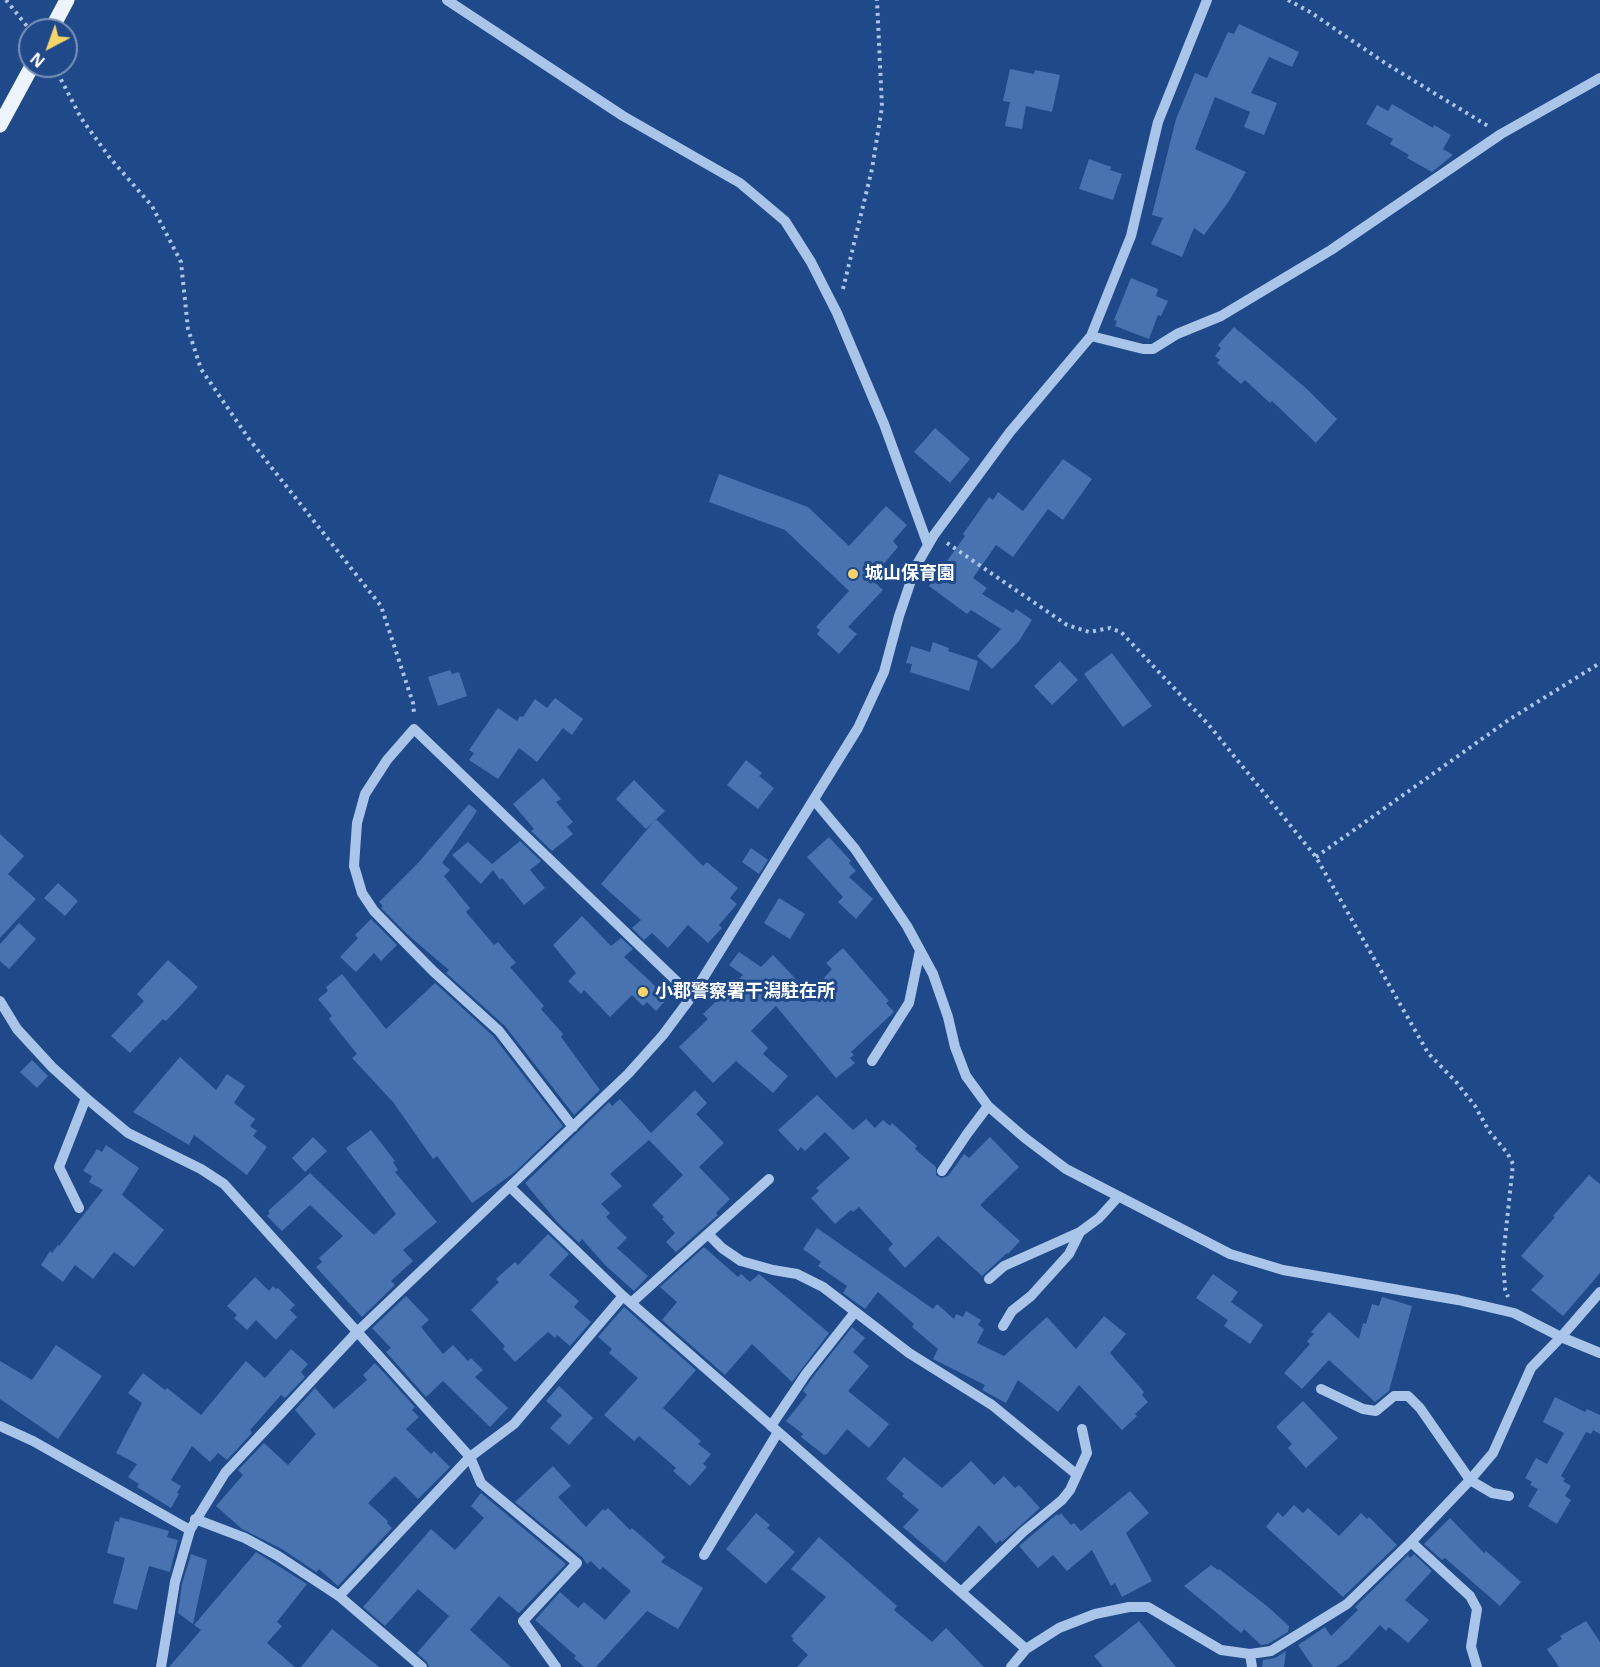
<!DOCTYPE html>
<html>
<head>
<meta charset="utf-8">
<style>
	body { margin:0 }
	#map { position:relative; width:1600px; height:1667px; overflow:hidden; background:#1f4988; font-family:"Open Sans",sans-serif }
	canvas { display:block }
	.north { position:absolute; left:18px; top:18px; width:60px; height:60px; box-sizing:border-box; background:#1f4988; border:2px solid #7992b8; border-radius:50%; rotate:221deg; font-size:16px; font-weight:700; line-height:24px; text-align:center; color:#fff }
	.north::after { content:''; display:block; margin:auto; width:21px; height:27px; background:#f8d46a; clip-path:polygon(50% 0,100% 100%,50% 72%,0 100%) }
</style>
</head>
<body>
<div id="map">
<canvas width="1600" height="1667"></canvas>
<div class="north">N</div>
</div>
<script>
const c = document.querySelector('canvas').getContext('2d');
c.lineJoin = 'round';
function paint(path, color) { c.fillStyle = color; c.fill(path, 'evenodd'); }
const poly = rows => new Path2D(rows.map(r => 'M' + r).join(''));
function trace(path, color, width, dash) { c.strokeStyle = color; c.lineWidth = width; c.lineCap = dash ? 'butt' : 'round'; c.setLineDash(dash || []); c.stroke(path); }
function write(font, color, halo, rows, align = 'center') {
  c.font = font + ' "Open Sans","Noto Sans JP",sans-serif'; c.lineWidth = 6; c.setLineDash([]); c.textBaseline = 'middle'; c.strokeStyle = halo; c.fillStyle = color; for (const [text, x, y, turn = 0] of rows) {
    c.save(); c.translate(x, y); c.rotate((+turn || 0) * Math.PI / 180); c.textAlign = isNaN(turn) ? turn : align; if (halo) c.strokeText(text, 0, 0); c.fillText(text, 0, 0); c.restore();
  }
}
const building = poly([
	[1239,24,1299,52,1292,67,1269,57,1251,93,1277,103,1264,135,1244,127,1250,112,1215,97,1195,149,1246,172,1229,201,1204,235,1194,228,1182,257,1151,244,1163,218,1152,215,1176,119,1195,73,1207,78,1228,32,1234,34],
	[1010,69,1034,74,1035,70,1060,75,1052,112,1026,106,1022,129,1005,126,1010,102,1003,101],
	[1392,104,1433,128,1434,125,1451,135,1443,149,1453,155,1432,172,1407,158,1409,155,1390,144,1393,139,1366,124,1377,105,1388,111],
	[1089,159,1111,167,1110,170,1122,174,1113,200,1079,189],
	[1131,278,1158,289,1156,296,1168,301,1161,316,1158,315,1149,339,1115,326,1117,321,1114,320],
	[1234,327,1307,389,1337,419,1316,443,1272,401,1270,403,1245,380,1241,384,1217,363,1220,360,1215,356,1221,348,1218,345],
	[935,428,970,459,950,483,914,452],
	[1063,459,1092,479,1063,520,1048,509,1013,557,996,545,973,578,987,588,982,594,1013,613,1016,609,1032,620,1019,641,992,669,977,656,1001,629,971,610,967,614,929,586,965,536,963,534,989,497,993,500,998,492,1023,511],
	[719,474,808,507,849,546,886,506,907,525,893,541,898,547,871,579,883,590,848,627,857,634,839,654,817,634,820,630,816,627,849,591,785,530,709,502],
	[933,642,949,648,948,651,978,661,969,691,910,672,912,664,906,663,911,646,930,652],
	[1112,653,1152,706,1123,727,1084,674],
	[1060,661,1078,680,1052,705,1034,686],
	[450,670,452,674,459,672,467,696,438,706,428,677],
	[555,698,583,719,572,735,563,728,537,762,519,748,498,779,469,760,474,753,469,750,498,708,517,721,520,716,523,717,535,699,547,708],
	[746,760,762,773,759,776,774,788,758,809,727,785],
	[543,778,561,799,556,802,573,822,567,827,573,834,552,851,531,831,534,829,513,804],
	[634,780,665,811,646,829,616,799],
	[469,804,477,811,442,863,450,870,444,876,470,908,466,912,494,945,498,942,516,963,510,967,544,1006,541,1009,563,1034,561,1037,600,1090,574,1115,505,1026,446,973,449,970,408,935,381,908,383,906,379,902,418,863],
	[656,819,703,866,707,862,738,888,730,898,737,904,719,925,722,928,708,943,688,925,668,948,652,933,644,940,632,928,641,920,601,884],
	[0,834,24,856,8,874,36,899,0,938],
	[829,837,851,861,849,863,856,871,849,877,873,899,856,919,838,902,843,897,807,857],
	[520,841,541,861,530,870,545,888,524,905,502,878,500,880,493,870,481,884,452,855,468,842,492,864],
	[751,848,768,860,759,874,742,862],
	[58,883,78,901,65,916,44,898],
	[779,898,805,914,790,939,764,923],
	[582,916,611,946,621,938,633,949,624,957,668,998,656,1011,647,1002,643,1006,632,995,610,1017,584,990,581,994,568,981,576,973,553,945],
	[371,919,397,945,381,961,374,953,356,972,340,957,358,938,355,935],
	[19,923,36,939,9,969,0,961,0,944],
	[843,948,889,1001,886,1003,894,1012,851,1052,854,1055,850,1058,855,1063,836,1078,776,1006,751,1031,768,1048,763,1054,788,1076,773,1093,736,1061,713,1083,679,1047,708,1019,703,1014,743,975,729,965,739,952,761,967,773,955,810,994,832,969,826,963],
	[168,960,198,987,166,1021,163,1019,130,1053,111,1036,144,1001,137,994],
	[342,974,386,1029,435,983,493,1036,563,1126,515,1172,472,1203,437,1156,433,1159,393,1102,352,1058,357,1054,329,1019,332,1016,318,999,328,991,326,987],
	[180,1057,216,1090,227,1074,245,1086,234,1103,255,1119,250,1126,257,1131,253,1136,267,1147,247,1175,194,1135,189,1145,133,1112],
	[32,1060,48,1076,37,1088,20,1072],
	[695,1090,707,1103,696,1114,724,1143,699,1167,730,1199,716,1213,718,1215,676,1252,666,1242,675,1233,662,1219,664,1217,652,1205,683,1175,649,1140,610,1174,622,1186,601,1204,610,1213,606,1217,627,1238,617,1248,648,1276,634,1291,606,1266,582,1239,579,1243,559,1224,525,1183,609,1102,612,1106,620,1099,651,1133],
	[817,1095,853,1130,866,1119,875,1128,883,1120,890,1126,892,1123,917,1146,915,1149,936,1167,936,1175,941,1178,948,1176,964,1154,969,1158,990,1137,1019,1167,980,1205,1020,1241,1008,1254,1007,1253,982,1276,938,1236,905,1268,888,1249,893,1244,859,1207,853,1212,851,1210,835,1224,811,1198,819,1191,816,1188,850,1158,825,1132,805,1151,801,1147,798,1151,778,1130],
	[371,1130,395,1161,393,1162,398,1170,395,1172,437,1222,403,1250,413,1261,391,1281,395,1285,362,1317,316,1267,322,1262,319,1258,343,1236,310,1205,282,1231,267,1216,270,1213,268,1211,310,1173,374,1235,396,1214,346,1148],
	[313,1137,327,1151,305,1172,292,1158],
	[106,1145,139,1168,122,1195,164,1230,134,1267,114,1252,93,1279,75,1265,63,1282,41,1265,50,1251,52,1253,58,1245,59,1246,103,1190,89,1182,92,1176,83,1171,97,1149,102,1152],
	[1589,1175,1600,1184,1600,1273,1563,1316,1531,1290,1544,1276,1521,1256,1555,1217,1553,1216],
	[817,1228,933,1309,937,1304,954,1319,956,1314,963,1317,966,1311,981,1320,978,1325,984,1329,977,1343,1004,1356,1047,1317,1076,1349,1104,1316,1126,1334,1110,1353,1144,1392,1142,1395,1148,1402,1135,1414,1137,1416,1122,1430,1079,1385,1058,1412,1018,1380,1006,1403,982,1390,985,1385,933,1359,938,1349,912,1327,914,1324,878,1292,865,1309,843,1293,847,1286,818,1266,821,1262,803,1249],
	[548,1234,569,1254,549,1275,579,1301,574,1307,591,1322,570,1346,557,1335,555,1338,548,1332,515,1362,503,1349,505,1346,471,1310,499,1282,496,1279,515,1262,518,1265],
	[704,1247,738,1277,741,1274,750,1282,759,1274,829,1333,792,1382,752,1344,725,1375,662,1320,677,1302,660,1287],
	[1213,1274,1238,1292,1231,1302,1263,1325,1250,1344,1224,1326,1228,1320,1196,1298],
	[255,1277,269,1291,273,1286,276,1289,278,1288,295,1305,290,1310,297,1317,276,1340,256,1320,247,1330,234,1318,237,1315,227,1306],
	[406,1296,429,1320,421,1327,443,1354,453,1345,468,1361,471,1358,483,1370,475,1377,508,1408,490,1427,443,1381,426,1397,386,1352,391,1348,372,1328],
	[1382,1297,1412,1306,1389,1391,1375,1402,1329,1360,1302,1389,1284,1373,1310,1344,1307,1341,1314,1334,1311,1332,1329,1312,1359,1339,1363,1323,1366,1324,1372,1304,1379,1306],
	[624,1307,696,1370,663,1408,701,1441,698,1444,711,1454,703,1464,707,1467,690,1486,673,1471,676,1468,639,1436,634,1441,604,1415,638,1378,609,1353,612,1349,598,1337],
	[852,1327,865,1338,853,1352,869,1366,848,1391,889,1424,869,1448,847,1429,827,1454,824,1455,801,1437,803,1434,786,1421,807,1395,803,1391,812,1378],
	[56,1345,102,1376,58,1439,0,1399,0,1361,32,1380],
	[291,1349,308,1364,301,1372,305,1377,285,1398,281,1395,250,1430,252,1433,227,1460,218,1453,210,1462,192,1446,171,1480,181,1486,177,1493,179,1494,171,1508,137,1487,139,1484,128,1477,137,1464,116,1453,142,1403,128,1393,143,1373,165,1390,167,1388,201,1415,246,1361,265,1378],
	[375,1363,415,1407,412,1410,419,1417,406,1429,431,1454,434,1451,450,1467,418,1499,395,1476,368,1503,388,1521,387,1523,392,1528,338,1586,319,1569,316,1572,282,1549,242,1529,216,1506,243,1475,238,1470,264,1443,288,1465,316,1434,295,1410,315,1388,334,1409,367,1380,363,1375],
	[559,1386,593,1418,569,1445,550,1428,562,1415,546,1401],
	[1555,1397,1585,1412,1587,1409,1600,1415,1600,1434,1593,1430,1591,1434,1586,1432,1561,1476,1565,1479,1563,1481,1571,1486,1565,1496,1571,1500,1557,1524,1528,1506,1538,1489,1530,1485,1532,1482,1525,1478,1536,1458,1547,1464,1564,1433,1543,1422],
	[1303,1401,1338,1438,1306,1468,1288,1448,1292,1444,1276,1427],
	[904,1457,942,1488,971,1461,994,1485,1004,1476,1015,1488,1019,1485,1040,1508,1002,1542,1000,1540,996,1544,979,1525,945,1563,903,1527,919,1510,902,1496,904,1494,886,1479],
	[553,1466,571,1486,558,1497,586,1527,603,1509,605,1511,608,1508,630,1530,632,1528,665,1557,661,1562,703,1588,678,1629,647,1611,596,1667,584,1667,574,1658,576,1656,535,1620,560,1592,578,1608,584,1602,605,1620,631,1591,603,1567,600,1570,591,1561,587,1564,582,1557,515,1502],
	[1130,1491,1149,1513,1126,1533,1152,1581,1122,1597,1115,1583,1111,1586,1092,1550,1067,1571,1053,1555,1038,1568,1019,1546,1057,1514,1059,1516,1061,1513,1071,1525,1074,1523,1081,1531],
	[481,1493,566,1564,519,1613,499,1596,470,1630,511,1667,429,1667,427,1662,417,1653,449,1616,418,1589,385,1626,363,1607,431,1529,455,1550,484,1518,471,1506],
	[1294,1505,1303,1513,1308,1508,1339,1536,1361,1513,1367,1519,1369,1517,1397,1545,1343,1597,1266,1527,1278,1512,1283,1517],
	[756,1513,770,1525,767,1528,795,1552,766,1584,726,1549],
	[120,1517,169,1531,167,1537,178,1540,170,1572,149,1566,137,1610,113,1603,125,1558,107,1553,115,1521,119,1522],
	[1450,1518,1484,1553,1486,1551,1521,1582,1500,1606,1445,1558,1442,1560,1424,1544],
	[819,1537,897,1606,894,1610,932,1642,946,1628,984,1667,797,1667,808,1655,792,1640,794,1639,791,1636,826,1597,791,1569],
	[256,1552,307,1584,277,1622,282,1626,267,1643,295,1667,169,1667,201,1630,194,1625],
	[191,1554,207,1560,193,1624,178,1613,182,1584],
	[1414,1554,1432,1571,1405,1600,1429,1620,1408,1643,1389,1627,1386,1631,1380,1625,1348,1659,1336,1667,1313,1667,1298,1645,1325,1627,1331,1636,1358,1610,1355,1607,1408,1555,1410,1558],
	[1211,1565,1218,1570,1219,1569,1267,1606,1289,1626,1288,1632,1268,1644,1261,1645,1244,1629,1241,1633,1184,1586],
	[1139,1621,1176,1667,1103,1667,1094,1656],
	[1586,1621,1600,1642,1600,1667,1559,1667,1547,1649,1562,1639,1560,1636],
	[332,1629,379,1667,301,1667],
	[1286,1651,1284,1667,1262,1667,1263,1660,1275,1658]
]);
const path = poly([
	[6,0,30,30],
	[1288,0,1310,12,1385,63,1488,126],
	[54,66,81,118,110,158,152,206,181,262,188,329,201,369,249,439,381,606,413,703,414,713],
	[843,289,872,169,882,107,877,0],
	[947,543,1067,625,1089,632,1110,628,1121,632,1208,724,1316,857,1428,1053,1457,1083,1475,1106,1489,1131,1508,1154,1513,1164,1503,1258,1505,1289,1508,1297],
	[1316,857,1510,719,1600,663]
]);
const minor = poly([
	[447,0,623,116,740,183,785,221,811,262,837,313,884,424,928,545],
	[1091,336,1143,349,1153,349,1177,334,1221,316,1331,250,1501,134,1600,78],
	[814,800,855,849,907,926,933,974,948,1017,955,1047,966,1076,988,1106,1025,1138,1066,1169,1230,1254,1283,1270,1458,1300,1514,1313,1561,1337,1600,1353],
	[0,1001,17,1029,52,1067,86,1098,128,1133,201,1169,224,1184,470,1457,481,1483,577,1563,523,1621,556,1667],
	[872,1061,909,1003,920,950],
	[573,1127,499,1031,433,971,374,911,362,893,354,866,357,823,365,794,387,760,414,729,692,996],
	[942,1171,967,1134,988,1106],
	[510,1187,623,1296,1026,1649],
	[79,1208,59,1167,86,1098],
	[708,1234,722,1248,741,1261,773,1270,797,1274,823,1287,909,1353,992,1405,1076,1474],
	[989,1279,1004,1266,1080,1232,1099,1218,1118,1197],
	[631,1303,769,1179],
	[1003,1326,1012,1311,1031,1296,1069,1254,1080,1232],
	[1321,1389,1363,1409,1376,1411,1394,1396,1408,1396,1420,1408,1470,1480,1492,1493,1509,1496],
	[0,1426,33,1441,190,1530],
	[771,1426,806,1374,855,1312],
	[195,1519,245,1538,278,1556,339,1596,422,1667],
	[1411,1542,1470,1596,1477,1609,1471,1647,1477,1667],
	[704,1555,778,1432],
	[961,1592,1023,1532,1062,1500,1070,1490,1087,1453,1082,1429],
	[339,1596,470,1457,514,1424,623,1296],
	[1250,1654,1252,1667],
	[161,1667,175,1582,190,1530,225,1473,358,1331,628,1074,663,1035,692,996,858,728,884,672,899,616,916,566,934,535,1010,432,1091,336,1131,236,1158,122,1207,0],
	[1011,1667,1026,1649,1059,1628,1095,1614,1129,1607,1148,1607,1221,1650,1250,1654,1271,1651,1347,1604,1411,1542,1470,1480,1493,1453,1531,1368,1561,1337,1600,1292]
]);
const major = poly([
	[51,30,67,0],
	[0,125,32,66]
]);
const markers = [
	[853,574,6,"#f8d46a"],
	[643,992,6,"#f8d46a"]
];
const poiNames = [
	["城山保育園",865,574],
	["小郡警察署干潟駐在所",655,992]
];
paint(building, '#4873b0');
trace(path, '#aac5ea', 4, [3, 4.5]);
trace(minor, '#aac5ea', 10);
trace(major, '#eef4fe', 15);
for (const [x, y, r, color] of markers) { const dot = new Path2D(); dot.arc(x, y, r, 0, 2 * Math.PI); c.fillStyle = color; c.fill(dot); trace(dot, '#1f4988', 2); }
write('bold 18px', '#fff', '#1f4988', poiNames, 'left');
</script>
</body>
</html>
